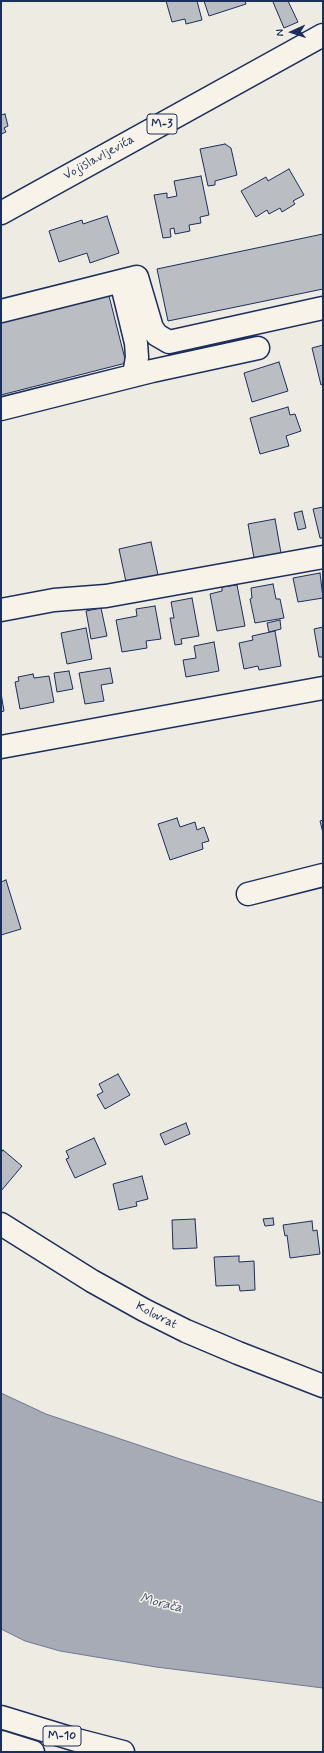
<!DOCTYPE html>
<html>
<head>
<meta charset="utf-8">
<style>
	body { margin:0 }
	#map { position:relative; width:324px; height:1753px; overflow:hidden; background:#eeebe2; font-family:Mynerve,sans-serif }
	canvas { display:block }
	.frame { position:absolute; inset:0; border:2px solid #1b2f5e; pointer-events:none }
	.north { position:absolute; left:272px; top:12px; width:40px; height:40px; -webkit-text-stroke:3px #f7f3e8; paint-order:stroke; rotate:267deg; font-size:11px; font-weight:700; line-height:16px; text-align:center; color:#1b2f5e }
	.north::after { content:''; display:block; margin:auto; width:14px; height:18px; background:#1b2f5e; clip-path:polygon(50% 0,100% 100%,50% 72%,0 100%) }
</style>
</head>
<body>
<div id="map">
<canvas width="324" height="1753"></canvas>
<div class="frame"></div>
<div class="north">N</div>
</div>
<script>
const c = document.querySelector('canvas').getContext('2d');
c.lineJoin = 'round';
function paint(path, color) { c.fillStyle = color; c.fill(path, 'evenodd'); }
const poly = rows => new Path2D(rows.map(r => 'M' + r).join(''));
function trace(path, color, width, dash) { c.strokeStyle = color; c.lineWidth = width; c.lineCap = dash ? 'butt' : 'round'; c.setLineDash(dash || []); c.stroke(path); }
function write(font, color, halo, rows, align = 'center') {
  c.font = font + ' Mynerve,sans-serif'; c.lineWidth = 3; c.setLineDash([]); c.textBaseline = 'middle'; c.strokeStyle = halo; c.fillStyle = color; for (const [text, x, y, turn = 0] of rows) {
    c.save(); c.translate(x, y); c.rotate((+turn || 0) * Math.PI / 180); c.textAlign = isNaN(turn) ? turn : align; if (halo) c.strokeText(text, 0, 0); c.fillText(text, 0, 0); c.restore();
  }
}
const water = poly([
	[1,1393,46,1414,183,1460,323,1503,323,1688,156,1667,60,1651,25,1641,1,1629,1,1393]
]);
const building = poly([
	[166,1,197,1,202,20,186,24,185,19,172,22,166,1],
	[204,1,245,1,246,4,209,16,204,1],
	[274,1,288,1,298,22,284,28,273,2,274,1],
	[5,114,8,126,4,128,6,132,1,134,1,115,5,114],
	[225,144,231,148,237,175,215,181,215,185,208,186,200,149,225,144],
	[289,169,304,195,293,201,295,204,282,212,280,208,269,214,267,210,256,217,241,191,266,177,268,181,289,169],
	[201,176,209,215,200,217,201,223,189,225,190,231,175,234,174,228,170,229,171,237,163,238,154,195,167,193,167,198,177,196,174,181,201,176],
	[107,216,119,253,90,263,87,253,59,262,49,231,82,220,83,224,107,216],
	[323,234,323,289,168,321,157,269,323,234],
	[108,292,126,363,1,395,1,320,108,292],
	[323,345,323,384,321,385,312,348,323,345],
	[279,362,288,391,252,402,244,373,279,362],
	[288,407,290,415,295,414,301,431,286,436,289,446,260,454,250,418,288,407],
	[323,507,323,538,320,538,313,509,323,507],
	[302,511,306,528,298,530,294,513,302,511],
	[275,519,281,553,254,558,248,524,275,519],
	[151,542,158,575,126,582,119,549,151,542],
	[320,573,323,598,298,602,293,578,320,573],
	[273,584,276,599,280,599,284,618,255,623,250,599,252,598,251,588,273,584],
	[237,585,245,626,217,631,210,594,222,591,222,587,237,585],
	[192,598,199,636,181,639,182,644,175,645,170,618,174,618,171,602,192,598],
	[155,606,161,639,146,641,147,648,122,652,116,620,137,616,136,609,155,606],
	[101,608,107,636,91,639,86,611,101,608],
	[280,620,281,629,269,632,267,623,280,620],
	[323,627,323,657,319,657,314,629,323,627],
	[86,628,92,659,67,664,61,633,86,628],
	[275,631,281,666,259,670,258,666,244,669,239,643,253,640,252,636,275,631],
	[214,642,219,671,186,677,183,660,196,658,194,646,214,642],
	[110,668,113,683,101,685,104,701,85,704,79,673,110,668],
	[69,671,73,689,57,692,54,673,69,671],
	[33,674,34,678,49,676,54,702,20,709,15,682,19,681,18,677,33,674],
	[1,693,4,711,1,712,1,693],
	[177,818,180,827,195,822,197,830,204,827,209,841,202,843,203,849,170,860,158,824,177,818],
	[323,820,323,833,320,821,323,820],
	[6,880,21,929,1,935,1,882,6,880],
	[118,1074,130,1095,105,1109,97,1095,103,1092,99,1084,118,1074],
	[186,1123,190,1134,165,1145,160,1134,186,1123],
	[94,1138,106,1164,75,1178,66,1159,69,1158,66,1151,94,1138],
	[3,1150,22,1166,1,1191,1,1153,3,1150],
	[142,1176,148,1199,136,1202,137,1206,119,1210,113,1184,142,1176],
	[273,1218,274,1225,265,1226,263,1219,273,1218],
	[195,1219,197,1248,173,1249,172,1220,195,1219],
	[312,1221,313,1231,317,1230,320,1254,290,1258,287,1235,285,1236,283,1225,312,1221],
	[239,1256,239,1262,254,1261,255,1290,240,1291,239,1285,216,1286,214,1257,239,1256]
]);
const minor = poly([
	[121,281,136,343,137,357,135,369,136,375],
	[1,311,137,277,152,328,157,335,169,342,323,308],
	[1,409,152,371,258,348],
	[1,610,54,600,106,596,323,557],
	[1,747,323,688],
	[248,894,323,875],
	[1,1224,92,1281,144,1310,186,1331,238,1353,323,1386]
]);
const major = poly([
	[1,213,323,35],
	[1,1717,73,1739,123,1752],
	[1,1742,33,1752]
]);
const shields = [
	[162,124,30],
	[62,1736,38]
];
const shieldNames = [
	["M-3",162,124],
	["M-10",62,1736]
];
const streetNames = [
	["Vojislavljevića",99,158,-29],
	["Kolovrat",156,1316,27]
];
const waterNames = [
	["Morača",161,1604,14]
];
paint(water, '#a6abb5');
trace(water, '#6e7992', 1);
paint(building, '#babdc2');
trace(building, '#1b2f5e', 1);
trace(minor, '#1b2f5e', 25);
trace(major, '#1b2f5e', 25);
trace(minor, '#f7f3e8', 22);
trace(major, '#f7f3e8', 22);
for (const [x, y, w] of shields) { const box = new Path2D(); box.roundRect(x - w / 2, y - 10, w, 20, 3); c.fillStyle = '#f7f3e8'; c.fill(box); trace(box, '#1b2f5e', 1); }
write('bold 12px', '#1b2f5e', null, shieldNames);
write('13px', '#1b2f5e', '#f7f3e8', streetNames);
write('italic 14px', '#455478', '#f7f3e8', waterNames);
</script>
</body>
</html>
